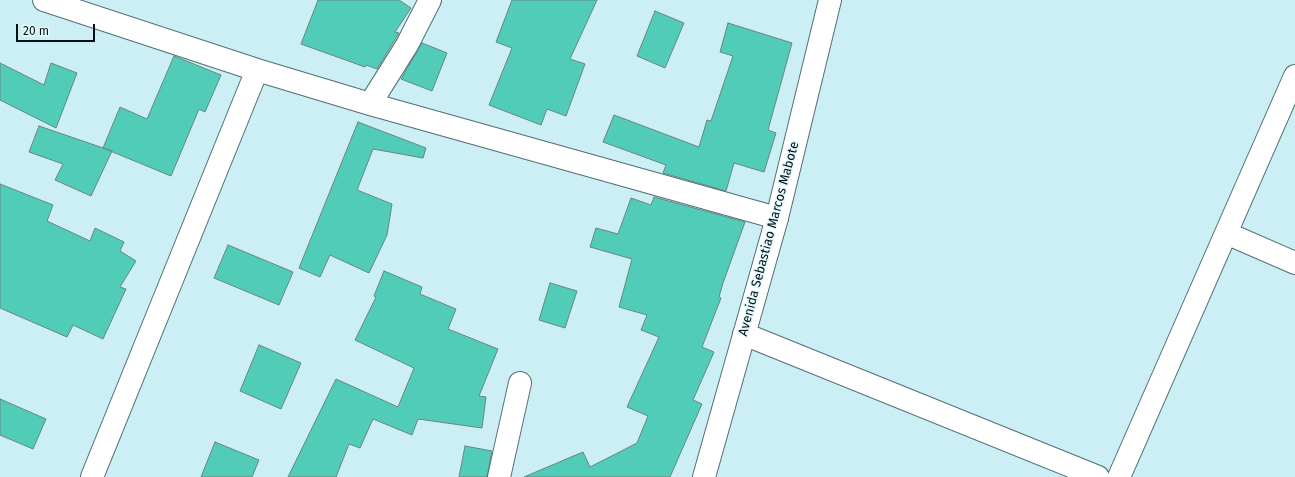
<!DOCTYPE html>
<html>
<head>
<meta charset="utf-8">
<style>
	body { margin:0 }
	#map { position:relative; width:1295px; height:477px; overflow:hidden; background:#cceef5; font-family:"Fira Sans",sans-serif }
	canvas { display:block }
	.scale { position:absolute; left:16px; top:24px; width:79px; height:18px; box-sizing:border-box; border:2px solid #040f12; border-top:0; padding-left:5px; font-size:12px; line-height:14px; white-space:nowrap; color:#040f12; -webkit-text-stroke:3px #e4f9fd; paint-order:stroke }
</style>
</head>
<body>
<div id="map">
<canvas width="1295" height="477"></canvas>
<div class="scale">20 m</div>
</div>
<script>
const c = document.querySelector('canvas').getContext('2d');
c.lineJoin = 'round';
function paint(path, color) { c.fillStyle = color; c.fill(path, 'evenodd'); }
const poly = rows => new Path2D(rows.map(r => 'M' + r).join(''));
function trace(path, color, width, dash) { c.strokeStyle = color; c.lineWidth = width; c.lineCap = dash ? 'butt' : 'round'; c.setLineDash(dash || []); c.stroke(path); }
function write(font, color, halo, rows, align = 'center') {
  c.font = font + ' "Fira Sans",sans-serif'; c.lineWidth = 3; c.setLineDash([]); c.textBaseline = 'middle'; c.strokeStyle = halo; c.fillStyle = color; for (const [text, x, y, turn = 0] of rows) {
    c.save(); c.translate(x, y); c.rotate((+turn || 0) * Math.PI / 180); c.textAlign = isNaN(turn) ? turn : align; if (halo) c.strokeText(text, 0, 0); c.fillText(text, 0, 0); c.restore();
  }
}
const building = poly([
	[318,0,399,0,411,8,395,32,399,33,377,69,366,65,365,67,301,44,318,0],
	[512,0,597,0,570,59,585,64,566,116,547,109,541,125,489,105,512,48,496,42,512,0],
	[655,11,684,23,665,68,637,56,655,11],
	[728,23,792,43,768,130,776,133,764,172,734,163,726,191,663,173,666,165,603,142,614,115,699,147,707,120,711,121,733,56,720,52,728,23],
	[422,43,447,53,432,91,401,79,422,43],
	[174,56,221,75,205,112,199,109,171,176,103,148,120,107,147,119,174,56],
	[0,63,44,85,51,63,77,73,56,128,0,100,0,63],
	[358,122,426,148,423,158,373,149,357,190,392,204,387,235,369,273,330,255,320,277,299,268,358,122],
	[39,126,112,151,91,196,55,180,63,164,29,152,39,126],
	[0,184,53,205,47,221,90,241,95,228,124,242,120,251,136,261,120,287,126,289,103,339,73,325,67,337,0,308,0,184],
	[654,197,745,222,723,283,719,297,721,298,702,347,714,352,693,400,702,404,670,477,524,477,583,452,590,467,637,443,648,416,627,407,659,337,641,330,647,315,619,307,632,259,590,247,596,228,618,234,631,198,651,205,654,197],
	[228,245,293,272,279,305,214,278,228,245],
	[384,271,422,287,420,294,456,309,448,329,498,349,479,396,486,397,482,428,418,419,412,435,373,419,360,448,349,444,336,477,288,477,336,379,398,407,414,368,355,340,376,297,374,296,384,271],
	[550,283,577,291,565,328,539,320,550,283],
	[259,345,301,363,281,409,240,391,259,345],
	[0,399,46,419,33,449,0,435,0,399],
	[215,442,259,460,252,477,201,477,215,442],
	[465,446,492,451,487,477,459,477,465,446]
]);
const street = poly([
	[44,0,257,70,370,104,777,218],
	[370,104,407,45,430,0],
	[1226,233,1295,263],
	[744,334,1098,477],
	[92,477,257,70],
	[499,477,520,383],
	[1119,477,1295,76]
]);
const secondary = poly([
	[704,477,777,218,830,0]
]);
const streetNames = [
	["Avenida Sebastiao Marcos Mabote",769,239,-75]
];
paint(building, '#50ccb9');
trace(building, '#678680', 1);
trace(street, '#516f76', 24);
trace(secondary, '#516f76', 24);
trace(street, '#fff', 22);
trace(secondary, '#fff', 22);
write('13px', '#040f12', '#e4f9fd', streetNames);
</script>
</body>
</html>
